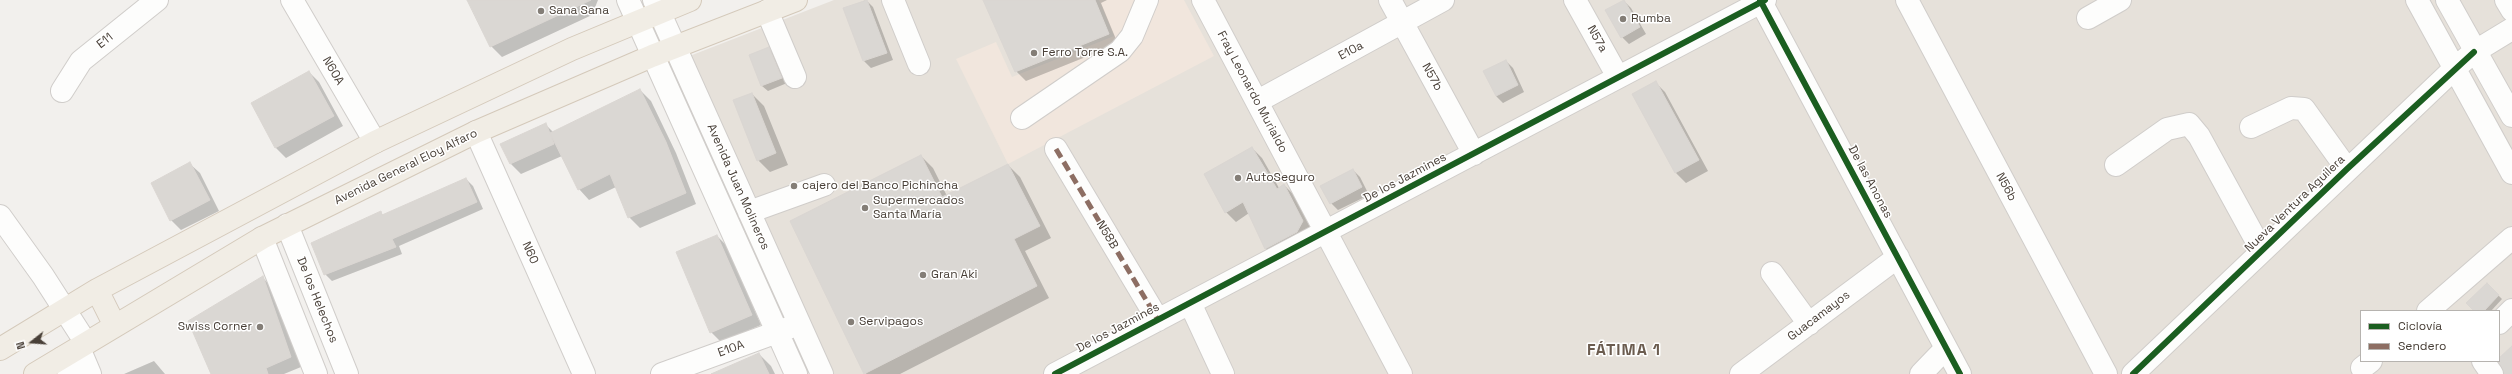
<!DOCTYPE html>
<html>
<head>
<meta charset="utf-8">
<style>
	body { margin:0 }
	#map { position:relative; width:2512px; height:374px; overflow:hidden; background:#f2f0ed; font-family:"Space Grotesk",sans-serif }
	canvas { display:block }
	.legend { position:absolute; left:2360px; top:310px; width:140px; height:52px; box-sizing:border-box; background:#fff; border:1px solid #b6b3af; margin:0; padding:5px 7px; list-style:none; font-size:12px; color:#494038 }
	.legend li { display:flex; align-items:center; gap:8px; height:20px }
	.legend b { width:20px; border:1px solid #b6b3af }
	.north { position:absolute; left:12px; top:322px; width:40px; height:40px; -webkit-text-stroke:3px #fff; paint-order:stroke; rotate:253deg; font-size:11px; font-weight:700; line-height:16px; text-align:center; color:#494038 }
	.north::after { content:''; display:block; margin:auto; width:14px; height:18px; background:#494038; clip-path:polygon(50% 0,100% 100%,50% 72%,0 100%) }
</style>
</head>
<body>
<div id="map">
<canvas width="2512" height="374"></canvas>
<ul class="legend">
<li><b style="height:5px;background:#1b5e20"></b>Ciclovía</li>
<li><b style="height:5px;background:#8d6e63"></b>Sendero</li>
</ul>
<div class="north">N</div>
</div>
<script>
const c = document.querySelector('canvas').getContext('2d');
c.lineJoin = 'round';
function paint(path, color) { c.fillStyle = color; c.fill(path, 'evenodd'); }
const poly = rows => new Path2D(rows.map(r => 'M' + r).join(''));
function trace(path, color, width, dash) { c.strokeStyle = color; c.lineWidth = width; c.lineCap = dash ? 'butt' : 'round'; c.setLineDash(dash || []); c.stroke(path); }
function write(font, color, halo, rows, align = 'center') {
  c.font = font + ' "Space Grotesk",sans-serif'; c.lineWidth = 3; c.setLineDash([]); c.textBaseline = 'middle'; c.strokeStyle = halo; c.fillStyle = color; for (const [text, x, y, turn = 0] of rows) {
    c.save(); c.translate(x, y); c.rotate((+turn || 0) * Math.PI / 180); c.textAlign = isNaN(turn) ? turn : align; if (halo) c.strokeText(text, 0, 0); c.fillText(text, 0, 0); c.restore();
  }
}
const residential = poly([
	[834,0,2512,0,2512,374,809,374,669,64],
	[2361,311,2499,311,2499,361,2361,361]
]);
const commercial = poly([
	[1099,0,1184,0,1214,56,1008,164,956,59,996,42,1012,77,1114,36]
]);
const shadow = poly([
	[468,0,598,0,592,15,502,57,491,46],
	[866,0,873,7,893,60,871,68,864,61,845,9],
	[984,0,1107,0,1101,3,1118,44,1026,81,1016,71],
	[1624,1,1631,8,1646,34,1629,44,1622,37],
	[768,48,774,54,787,83,768,91,762,86,750,55],
	[1506,61,1513,68,1524,92,1503,103,1496,96],
	[309,72,319,82,343,126,286,158,276,148,252,104],
	[1655,82,1665,92,1708,171,1686,183,1676,173,1633,94],
	[640,90,651,101,676,153,696,204,640,228,629,217,616,187,589,200,579,189,562,156,521,174,511,164,502,144,545,124,553,132],
	[752,94,764,106,788,165,770,172,758,160],
	[1252,148,1262,158,1279,188,1284,185,1294,195,1312,231,1276,259,1266,249,1249,213,1236,222,1226,212],
	[921,156,933,168,947,196,1008,165,1020,177,1051,238,1025,251,1049,298,900,374,866,374],
	[190,164,200,173,219,211,181,230,171,220],
	[1353,170,1360,177,1369,195,1338,210,1331,203],
	[466,179,473,186,483,209,399,246,402,254,332,281,325,274,380,212,383,215],
	[717,236,727,246,761,325,721,342,711,332],
	[262,277,272,287,301,367,284,374,212,374],
	[2487,284,2502,299,2491,311,2475,311],
	[759,354,771,366,775,374,738,374],
	[154,361,165,374,124,374]
]);
const building = poly([
	[467,0,591,0,490,47,467,0],
	[867,0,887,53,863,61,843,8,867,0],
	[983,0,1095,0,1109,34,1015,72,983,0],
	[1624,0,1640,27,1621,38,1605,10,1624,0],
	[769,47,782,78,761,86,749,55,769,47],
	[1506,60,1518,85,1496,96,1483,71,1506,60],
	[309,71,334,116,275,148,251,103,309,71],
	[1656,81,1699,160,1675,173,1632,94,1656,81],
	[640,89,666,142,686,193,628,218,610,174,578,190,550,133,640,89],
	[752,93,776,153,757,161,733,100,752,93],
	[546,123,554,144,510,164,500,144,546,123],
	[1252,147,1277,189,1284,184,1303,221,1297,232,1265,249,1243,202,1225,213,1204,174,1252,147],
	[921,155,942,197,1008,164,1040,226,1014,239,1037,286,864,374,790,221,921,155],
	[190,162,210,200,170,221,151,183,190,162],
	[1353,169,1362,187,1330,204,1320,186,1353,169],
	[466,178,477,202,392,239,396,247,324,275,311,243,381,211,382,215,466,178],
	[717,235,752,315,710,333,676,252,717,235],
	[263,276,291,357,266,368,268,374,211,374,188,321,263,276],
	[2487,283,2499,295,2484,311,2474,311,2466,303,2487,283],
	[2512,346,2512,374,2504,374,2498,361,2499,358,2512,346],
	[759,353,769,374,711,374,759,353]
]);
const minor = poly([
	[292,0,375,142],
	[628,0,796,374],
	[654,0,822,374],
	[893,0,919,64],
	[1203,0,1401,374],
	[1390,0,1474,154],
	[1575,0,1618,77],
	[1760,0,1960,374],
	[1907,0,2106,374],
	[2417,0,2512,173],
	[2447,0,2512,116],
	[2506,0,2512,10],
	[767,11,795,77],
	[2088,18,2120,0],
	[62,91,81,61,157,0],
	[1258,101,1443,0],
	[1022,118,1120,51,1132,36,1147,0],
	[2251,127,2291,108,2304,109,2347,169],
	[476,132,584,374],
	[1056,149,1158,320],
	[2116,165,2167,129,2189,124,2199,136,2262,251],
	[749,212,824,185],
	[0,216,43,276,86,343],
	[287,225,347,374],
	[262,238,316,374],
	[1772,273,1809,324],
	[1190,303,1223,374],
	[2428,311,2512,238],
	[2499,323,2512,310],
	[79,348,90,374],
	[62,358,70,374],
	[2483,361,2492,374],
	[2362,368,2371,361],
	[662,374,791,327],
	[1055,374,1765,0],
	[1741,374,1898,257],
	[1921,374,1946,348],
	[2133,374,2455,68,2474,52,2512,29]
]);
const major = poly([
	[97,290,115,326],
	[0,349,97,290,375,142,572,49,690,0],
	[35,374,262,238,476,132,652,56,796,0]
]);
const quiet = poly([
	[1056,149,1158,320]
]);
const cycleway = poly([
	[1760,0,1960,374],
	[1055,374,1765,0],
	[2133,374,2347,169,2474,52]
]);
const markers = [
	[541,11,4,"#847e77"],
	[1623,19,4,"#847e77"],
	[1034,53,4,"#847e77"],
	[1238,178,4,"#847e77"],
	[794,186,4,"#847e77"],
	[865,208,4,"#847e77"],
	[923,275,4,"#847e77"],
	[851,322,4,"#847e77"],
	[260,327,4,"#847e77"]
];
const poiNames = [
	["Sana Sana",549,11],
	["Rumba",1631,19],
	["Ferro Torre S.A.",1042,53],
	["AutoSeguro",1246,178],
	["cajero del Banco Pichincha",802,186],
	["Supermercados",873,201],
	["Santa María",873,215],
	["Gran Aki",931,275],
	["Servipagos",859,322],
	["Swiss Corner",252,327,"right"]
];
const streetNames = [
	["N57a",1597,39,61],
	["E11",105,41,-38],
	["E10a",1351,51,-28],
	["N60A",333,71,60],
	["N57b",1432,77,61],
	["Fray Leonardo Murialdo",1252,92,62],
	["Avenida General Eloy Alfaro",406,167,-26],
	["De los Jazmines",1405,178,-28],
	["De las Anonas",1870,182,62],
	["Avenida Juan Molineros",738,187,66],
	["N56b",2006,187,62],
	["Nueva Ventura Aguilera",2295,204,-44],
	["N58B",1107,235,59],
	["N60",530,253,66],
	["De los Helechos",317,300,68],
	["Guacamayos",1819,316,-37],
	["De los Jazmines",1118,328,-28],
	["E10A",731,349,-20]
];
const districtNames = [
	["FÁTIMA 1",1624,351]
];
paint(residential, '#e6e1da');
paint(commercial, '#f1e6dd');
paint(shadow, '#0003');
paint(building, '#dad7d3');
trace(building, '#dad6d2', 1);
trace(minor, '#d0cdca', 24);
trace(major, '#d4c9ba', 24);
trace(minor, '#fdfdfc', 22);
trace(major, '#f1ede5', 22);
trace(quiet, '#8d6e63', 5, [10, 5]);
trace(cycleway, '#1b5e20', 6);
for (const [x, y, r, color] of markers) { const dot = new Path2D(); dot.arc(x, y, r, 0, 2 * Math.PI); c.fillStyle = color; c.fill(dot); trace(dot, '#fff', 1.5); }
write('12px', '#494038', '#fff', poiNames, 'left');
write('12px', '#494038', '#fff', streetNames);
c.letterSpacing = '1px';
write('bold 16px', '#6b5c4f', '#fff', districtNames);
c.letterSpacing = '0px';
</script>
</body>
</html>
